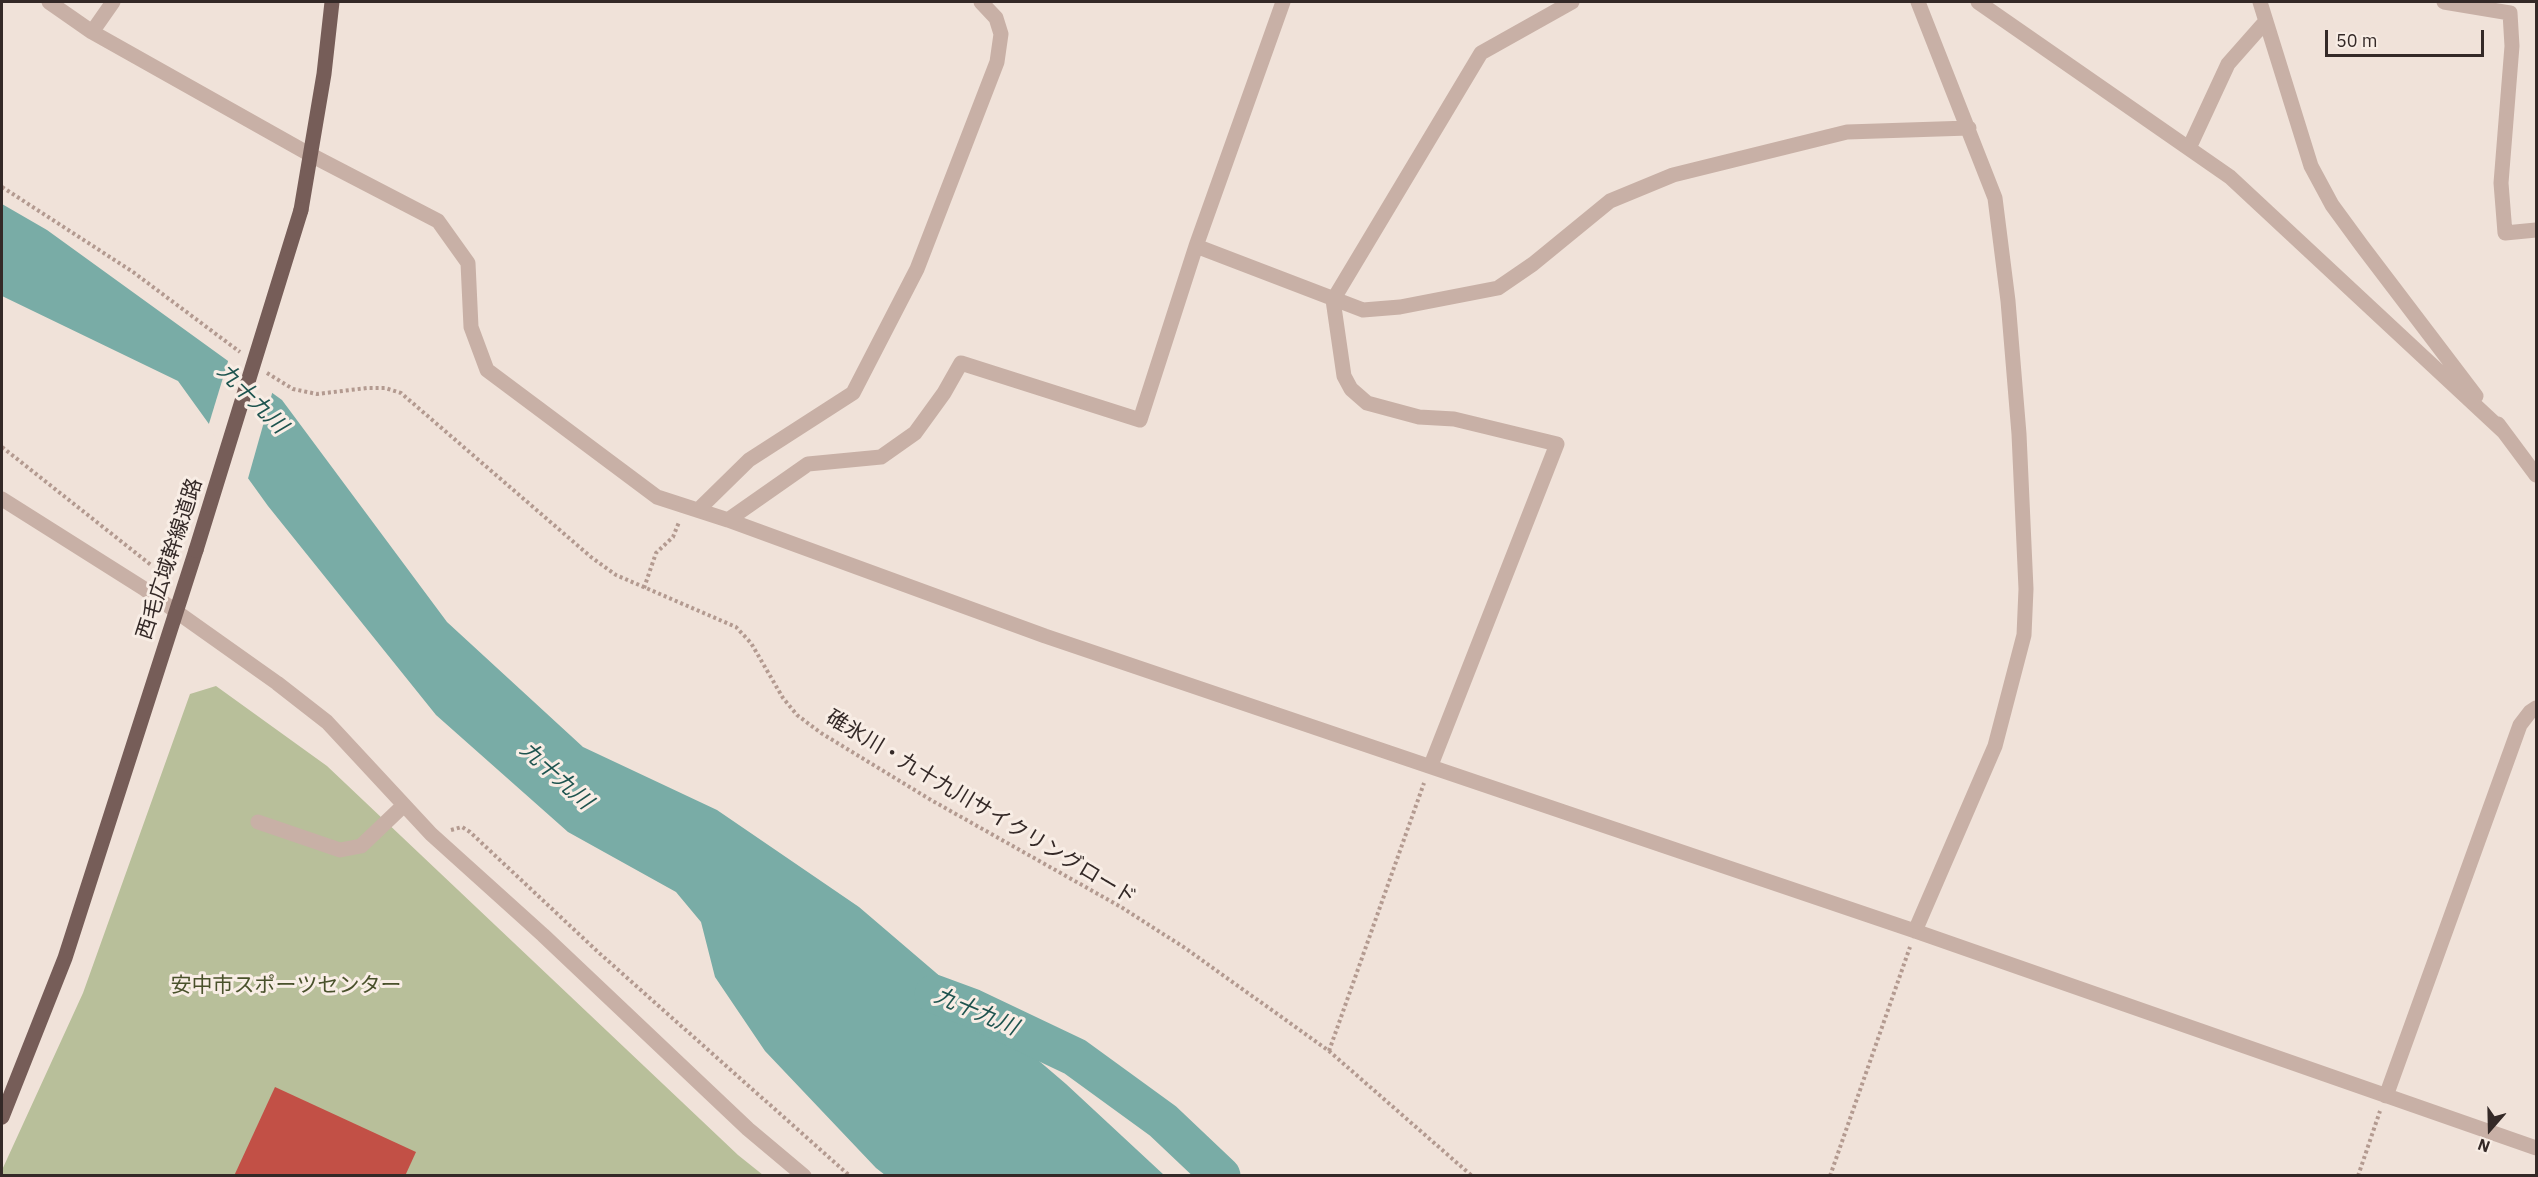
<!DOCTYPE html>
<html>
<head>
<meta charset="utf-8">
<style>
	body { margin:0 }
	#map { position:relative; width:2538px; height:1177px; overflow:hidden; background:#f0e2d9; font-family:"IBM Plex Sans",sans-serif }
	canvas { display:block }
	.frame { position:absolute; inset:0; border:3px solid #342927; pointer-events:none }
	.north { position:absolute; left:2460px; top:1099px; width:60px; height:60px; -webkit-text-stroke:4px #f8ede5; paint-order:stroke; rotate:200deg; font-size:16px; font-weight:700; line-height:24px; text-align:center; color:#342927 }
	.north::after { content:''; display:block; margin:auto; width:21px; height:27px; background:#342927; clip-path:polygon(50% 0,100% 100%,50% 72%,0 100%) }
	.scale { position:absolute; left:2325px; top:30px; width:159px; height:27px; box-sizing:border-box; border:3px solid #342927; border-top:0; padding-left:8px; font-size:18px; line-height:21px; white-space:nowrap; color:#342927; -webkit-text-stroke:4px #f8ede5; paint-order:stroke }
</style>
</head>
<body>
<div id="map">
<canvas width="2538" height="1177"></canvas>
<div class="frame"></div>
<div class="north">N</div>
<div class="scale">50 m</div>
</div>
<script>
const c = document.querySelector('canvas').getContext('2d');
c.lineJoin = 'round';
function paint(path, color) { c.fillStyle = color; c.fill(path, 'evenodd'); }
const poly = rows => new Path2D(rows.map(r => 'M' + r).join(''));
function trace(path, color, width, dash) { c.strokeStyle = color; c.lineWidth = width; c.lineCap = dash ? 'butt' : 'round'; c.setLineDash(dash || []); c.stroke(path); }
function write(font, color, halo, rows, align = 'center') {
  c.font = font + ' "IBM Plex Sans","Noto Sans JP",sans-serif'; c.lineWidth = 6; c.setLineDash([]); c.textBaseline = 'middle'; c.strokeStyle = halo; c.fillStyle = color; for (const [text, x, y, turn = 0] of rows) {
    c.save(); c.translate(x, y); c.rotate((+turn || 0) * Math.PI / 180); c.textAlign = isNaN(turn) ? turn : align; if (halo) c.strokeText(text, 0, 0); c.fillText(text, 0, 0); c.restore();
  }
}
const green = poly([
	[216,686,327,766,738,1155,763,1175,2,1176,2,1170,83,993,190,694]
]);
const water = poly([
	[2,204,47,230,282,400,447,622,583,747,717,810,859,907,1066,1084,1164,1175,885,1175,876,1168,765,1051,715,977,701,922,676,892,568,832,436,715,268,506,178,381,2,296]
]);
const pier = poly([
	[229,358,273,390,247,482,208,427]
]);
const river = poly([
	[934,994,972,1008,1075,1057,1163,1121,1221,1176]
]);
const building = poly([
	[275,1087,416,1152,405,1176,234,1176]
]);
const path = poly([
	[2,187,133,272,240,352],
	[267,373,293,389,317,394,367,388,385,388,401,393,591,557,616,575,736,627,751,643,783,698,797,715,821,733,931,800,1121,907,1185,948,1329,1051,1472,1176],
	[2,447,151,565],
	[644,588,656,553,673,537,679,522],
	[451,830,462,827,470,832,598,952,850,1176],
	[1329,1051,1424,783],
	[1830,1176,1910,947],
	[2358,1176,2380,1111]
]);
const minor = poly([
	[49,2,92,32,309,154,438,221,468,263,471,327,487,370,657,497,728,520,1045,636,1915,931,2536,1148],
	[1978,2,2230,177,2504,432],
	[2260,2,2311,166,2332,205,2362,246,2476,396],
	[2444,2,2510,13,2512,46,2501,183,2505,233,2536,230],
	[92,32,113,2],
	[2189,148,2228,64,2266,21],
	[1196,246,1363,310,1400,307,1498,288,1533,264,1610,201,1673,175,1847,132,1969,128],
	[2498,424,2536,475],
	[2,499,143,588,277,683,327,722,431,834,543,935,748,1129,804,1176],
	[698,510,749,460,853,393,917,269,997,62,1001,34,996,18,981,2],
	[728,520,808,464,881,457,915,433,944,393,961,363,1140,420,1196,246,1283,2],
	[1431,765,1557,444,1454,419,1419,417,1367,403,1351,389,1344,376,1333,300,1481,53,1572,2],
	[258,822,340,850,361,846,404,805],
	[1915,931,1995,746,2024,635,2026,589,2019,434,2008,301,1995,198,1918,2],
	[2386,1096,2520,725,2530,712,2536,708]
]);
const major = poly([
	[301,210,324,74,332,2],
	[2,1117,65,958,196,550]
]);
const majorBridge = poly([
	[196,550,301,210]
]);
const streetNames = [
	["西毛広域幹線道路",170,559,-72],
	["碓氷川・九十九川サイクリングロード",981,808,31]
];
const parkNames = [
	["安中市スポーツセンター",286,986]
];
const waterNames = [
	["九十九川",252,399,45],
	["九十九川",556,776,42],
	["九十九川",976,1012,23]
];
paint(green, '#b8bf9a');
paint(water, '#79aca6');
paint(pier, '#f0e2d9');
trace(river, '#79aca6', 39);
paint(building, '#c25046');
trace(path, '#b39a90', 4, [3, 3]);
trace(minor, '#c8b0a6', 15);
trace(major, '#765d58', 15);
trace(majorBridge, '#765d58', 15);
write('21px', '#342927', '#f8ede5', streetNames);
write('21px', '#49512b', '#f8ede5', parkNames);
write('italic 22px', '#1e544f', '#f8ede5', waterNames);
</script>
</body>
</html>
